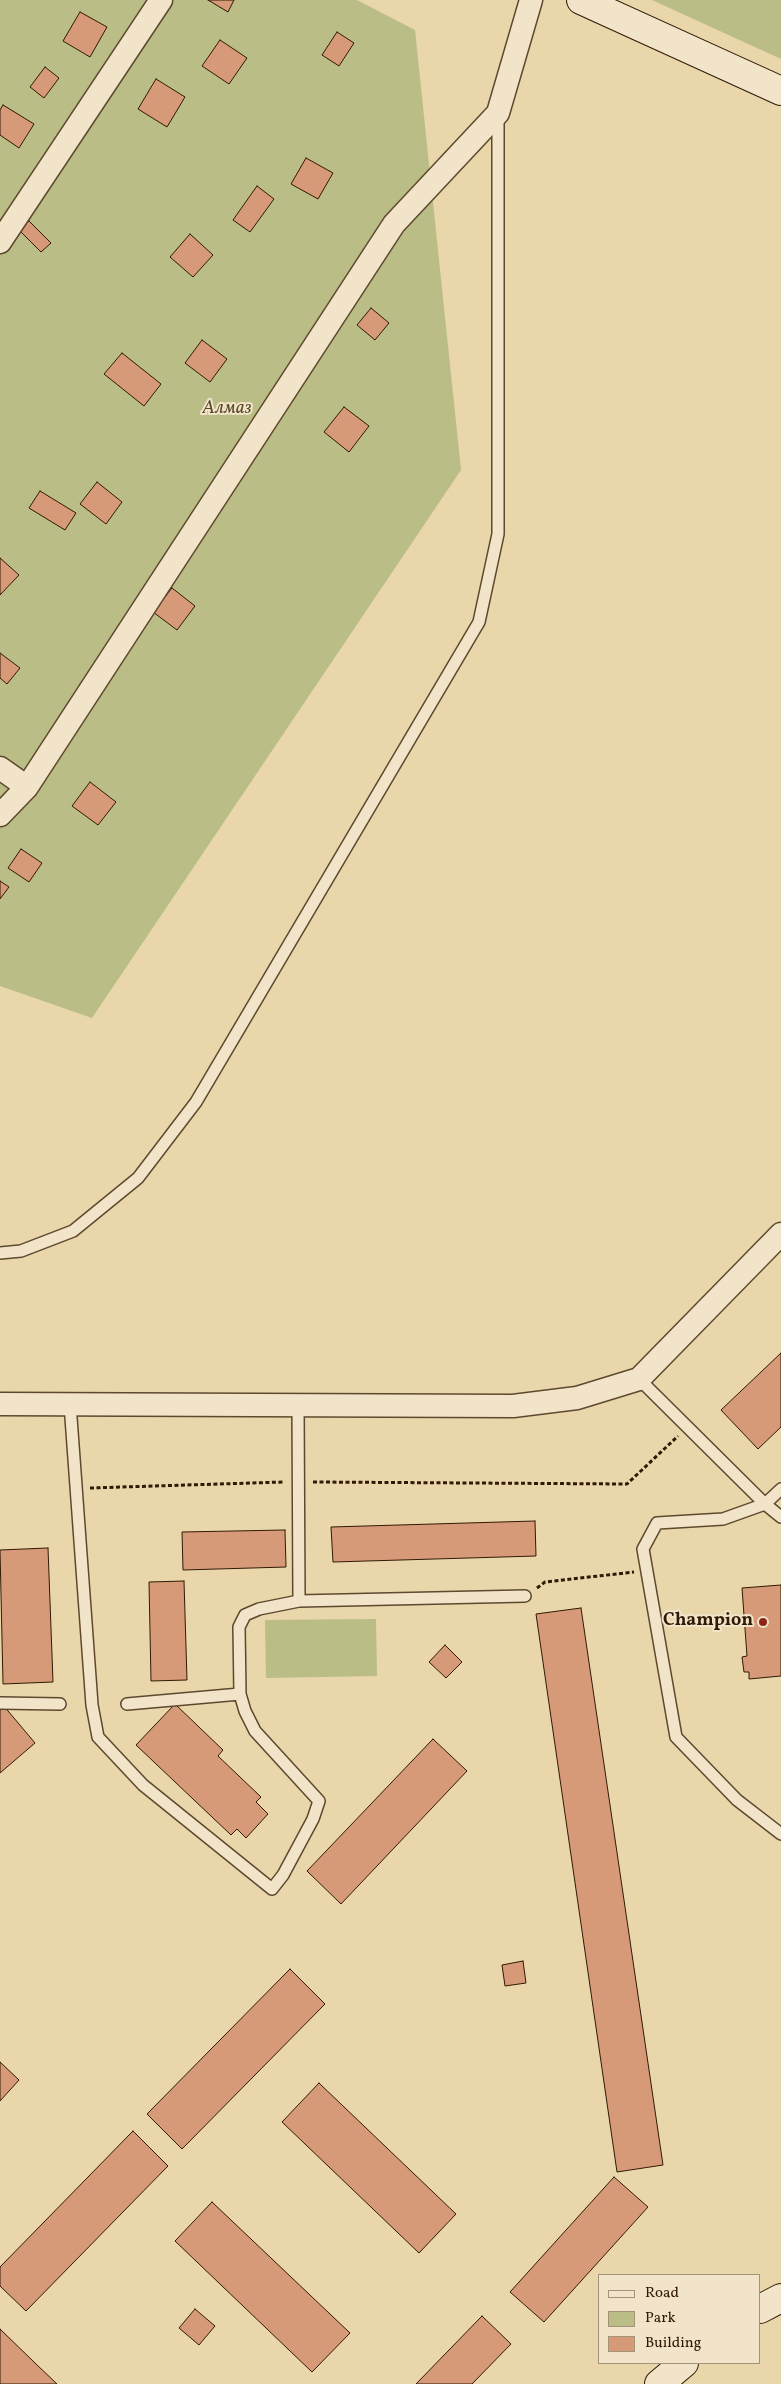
<!DOCTYPE html>
<html>
<head>
<meta charset="utf-8">
<style>
	body { margin:0 }
	#map { position:relative; width:781px; height:2384px; overflow:hidden; background:#e9d6ab; font-family:Vollkorn,serif }
	canvas { display:block }
	.legend { position:absolute; left:598px; top:2274px; width:162px; height:90px; box-sizing:border-box; background:#f1e4c8; border:1px solid #a4937a; margin:0; padding:6px 9px; list-style:none; font-size:15px; color:#301905 }
	.legend li { display:flex; align-items:center; gap:10px; height:25px }
	.legend b { width:25px; border:1px solid #a4937a }
</style>
</head>
<body>
<div id="map">
<canvas width="781" height="2384"></canvas>
<ul class="legend">
<li><b style="height:6px;background:#f1e4c8"></b>Road</li>
<li><b style="height:14px;background:#babd86"></b>Park</li>
<li><b style="height:14px;background:#d79a79"></b>Building</li>
</ul>
</div>
<script>
const c = document.querySelector('canvas').getContext('2d');
c.lineJoin = 'round';
function paint(path, color) { c.fillStyle = color; c.fill(path, 'evenodd'); }
const poly = rows => new Path2D(rows.map(r => 'M' + r).join(''));
function trace(path, color, width, dash) { c.strokeStyle = color; c.lineWidth = width; c.lineCap = dash ? 'butt' : 'round'; c.setLineDash(dash || []); c.stroke(path); }
function write(font, color, halo, rows, align = 'center') {
  c.font = font + ' Vollkorn,serif'; c.lineWidth = 4; c.setLineDash([]); c.textBaseline = 'middle'; c.strokeStyle = halo; c.fillStyle = color; for (const [text, x, y, turn = 0] of rows) {
    c.save(); c.translate(x, y); c.rotate((+turn || 0) * Math.PI / 180); c.textAlign = isNaN(turn) ? turn : align; if (halo) c.strokeText(text, 0, 0); c.fillText(text, 0, 0); c.restore();
  }
}
const green = poly([
	[0,0,357,0,415,30,461,470,92,1018,0,986],
	[652,0,781,0,781,59],
	[376,1619,377,1676,266,1678,265,1620]
]);
const building = poly([
	[208,0,234,0,228,12,208,0],
	[80,12,107,27,90,57,63,41,80,12],
	[337,32,354,43,339,66,322,55,337,32],
	[220,40,247,58,229,84,202,66,220,40],
	[45,67,59,78,44,98,30,87,45,67],
	[156,79,185,97,167,127,138,109,156,79],
	[3,105,34,124,19,148,0,135,0,110,3,105],
	[306,158,333,173,318,199,291,184,306,158],
	[257,186,274,199,250,232,233,220,257,186],
	[29,221,51,243,41,252,19,230,29,221],
	[190,234,213,255,193,277,170,257,190,234],
	[371,308,389,323,375,340,357,325,371,308],
	[202,340,227,359,210,382,185,363,202,340],
	[122,353,161,384,144,406,104,374,122,353],
	[344,407,369,426,349,452,324,432,344,407],
	[97,482,122,502,106,524,80,504,97,482],
	[40,491,76,513,65,530,29,508,40,491],
	[0,558,19,575,0,595,0,558],
	[172,588,195,606,177,630,153,612,172,588],
	[0,653,20,668,7,684,0,678,0,653],
	[90,782,116,802,98,825,72,806,90,782],
	[21,849,42,863,29,882,8,868,21,849],
	[0,881,9,887,0,899,0,881],
	[781,1353,781,1427,758,1449,721,1410,781,1353],
	[535,1521,536,1556,333,1562,331,1527,535,1521],
	[285,1530,286,1567,183,1570,182,1532,285,1530],
	[48,1548,53,1682,3,1684,0,1550,48,1548],
	[184,1581,187,1680,151,1681,149,1582,184,1581],
	[781,1585,781,1676,749,1679,749,1672,744,1672,742,1657,747,1656,742,1588,781,1585],
	[581,1608,663,2165,617,2172,536,1614,581,1608],
	[445,1645,462,1662,446,1678,429,1662,445,1645],
	[175,1704,223,1750,218,1756,261,1797,256,1802,268,1814,246,1838,237,1829,231,1835,136,1745,175,1704],
	[3,1705,35,1743,0,1773,0,1708,3,1705],
	[433,1739,467,1771,341,1904,307,1871,433,1739],
	[523,1961,526,1983,505,1986,502,1965,523,1961],
	[290,1969,325,2004,182,2149,147,2114,290,1969],
	[0,2062,19,2080,0,2101,0,2062],
	[319,2083,456,2214,419,2253,282,2122,319,2083],
	[133,2131,168,2166,26,2311,0,2286,0,2267,133,2131],
	[614,2177,648,2207,544,2322,510,2292,614,2177],
	[212,2202,350,2333,312,2372,175,2241,212,2202],
	[195,2309,215,2326,199,2345,179,2328,195,2309],
	[482,2316,511,2344,472,2384,416,2384,482,2316],
	[0,2329,35,2363,57,2384,0,2384,0,2329]
]);
const path = poly([
	[313,1482,627,1484,678,1436],
	[90,1488,284,1482],
	[537,1588,545,1582,634,1572]
]);
const lane = poly([
	[0,1253,21,1251,73,1231,138,1178,196,1102,479,622,498,534,498,115],
	[639,1379,765,1504,781,1489],
	[70,1404,92,1705,98,1737,143,1785,272,1889,283,1875,313,1819,319,1801,255,1731,245,1711,240,1694,239,1627,245,1615,259,1609,299,1601,298,1405],
	[781,1517,765,1504,723,1519,657,1523,643,1549,676,1737,737,1800,781,1834],
	[299,1601,525,1596],
	[0,1703,60,1704],
	[127,1704,240,1694]
]);
const street = poly([
	[0,242,161,0],
	[0,768,27,787],
	[0,815,27,787,394,224,498,113,531,0],
	[0,1404,513,1406,577,1398,639,1379,781,1234]
]);
const secondary = poly([
	[581,0,781,91],
	[760,2309,781,2298],
	[659,2384,684,2363]
]);
const markers = [
	[763,1622,5,"#8f2418"]
];
const parkNames = [
	["Алмаз",227,410]
];
const poiNames = [
	["Champion",753,1622]
];
paint(green, '#babd86');
paint(building, '#d79a79');
trace(building, '#301905', 1);
trace(lane, '#5e482e', 14);
trace(street, '#5e482e', 25);
trace(secondary, '#301905', 30);
trace(path, '#301905', 3, [4, 2.5]);
trace(lane, '#f1e4c8', 11);
trace(street, '#f1e4c8', 22);
trace(secondary, '#f1e4c8', 28);
for (const [x, y, r, color] of markers) { const dot = new Path2D(); dot.arc(x, y, r, 0, 2 * Math.PI); c.fillStyle = color; c.fill(dot); trace(dot, '#f1e4c8', 2); }
write('italic 18px', '#594a2c', '#f1e4c8', parkNames);
write('bold 18px', '#301905', '#f1e4c8', poiNames, 'right');
</script>
</body>
</html>
